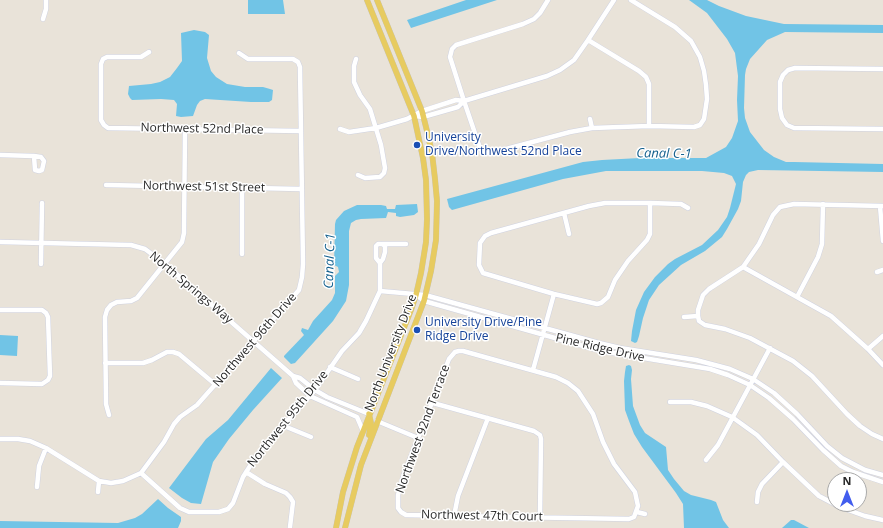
<!DOCTYPE html>
<html>
<head>
<meta charset="utf-8">
<style>
	body { margin:0 }
	#map { position:relative; width:883px; height:528px; overflow:hidden; background:#e9e3d9; font-family:"Open Sans",sans-serif }
	canvas { display:block }
	.north { position:absolute; left:827px; top:472px; width:40px; height:40px; box-sizing:border-box; background:#fff; border:1px solid #a9a9a9; border-radius:50%; rotate:0deg; font-size:11px; font-weight:700; line-height:16px; text-align:center; color:#272727 }
	.north::after { content:''; display:block; margin:auto; width:14px; height:18px; background:#425dee; clip-path:polygon(50% 0,100% 100%,50% 72%,0 100%) }
</style>
</head>
<body>
<div id="map">
<canvas width="883" height="528"></canvas>
<div class="north">N</div>
</div>
<script>
const c = document.querySelector('canvas').getContext('2d');
c.lineJoin = 'round';
function paint(path, color) { c.fillStyle = color; c.fill(path, 'evenodd'); }
const poly = rows => new Path2D(rows.map(r => 'M' + r).join(''));
function trace(path, color, width, dash) { c.strokeStyle = color; c.lineWidth = width; c.lineCap = dash ? 'butt' : 'round'; c.setLineDash(dash || []); c.stroke(path); }
function write(font, color, halo, rows, align = 'center') {
  c.font = font + ' "Open Sans",sans-serif'; c.lineWidth = 3; c.setLineDash([]); c.textBaseline = 'middle'; c.strokeStyle = halo; c.fillStyle = color; for (const [text, x, y, turn = 0] of rows) {
    c.save(); c.translate(x, y); c.rotate((+turn || 0) * Math.PI / 180); c.textAlign = isNaN(turn) ? turn : align; if (halo) c.strokeText(text, 0, 0); c.fillText(text, 0, 0); c.restore();
  }
}
const water = poly([
	[248,0,283,0,285,14,248,14],
	[466,0,497,0,411,28,407,20],
	[689,0,707,0,719,6,746,16,784,24,883,25,883,33,785,32,767,40,750,59,746,69,745,75,744,108,745,118,750,132,764,150,774,157,786,162,794,162,883,164,883,172,758,170,749,172,746,175,743,182,741,201,738,209,727,229,722,237,705,251,681,265,659,285,649,300,643,318,639,336,637,342,635,343,631,341,632,331,636,310,644,292,655,277,668,264,675,259,702,245,718,230,727,217,730,208,736,184,732,176,724,173,702,171,606,171,563,179,452,210,449,207,447,199,583,162,602,160,640,158,706,158,726,147,732,138,738,121,737,100,738,76,735,53,727,39,707,13],
	[194,30,205,32,209,35,207,58,211,71,216,77,227,84,245,87,263,87,270,89,273,90,272,100,269,102,251,102,205,99,200,101,197,105,193,116,181,117,176,116,177,104,174,100,161,99,132,100,130,98,128,94,129,86,151,84,160,82,170,77,177,68,182,61,181,33],
	[417,204,418,212,414,215,400,217,396,216,396,213,388,212,386,218,361,219,356,220,351,223,349,231,349,285,346,301,333,321,295,363,291,364,284,357,284,356,304,335,301,331,302,328,308,330,313,321,332,300,335,293,335,276,339,272,338,267,334,265,335,224,336,220,344,211,357,205,381,205,386,206,387,209,395,209,396,205],
	[0,335,18,336,17,356,0,355],
	[629,365,631,366,632,370,631,379,633,406,640,425,645,433,666,447,668,470,674,479,684,491,691,495,711,500,716,502,723,520,729,528,684,528,683,504,676,493,642,447,634,434,629,421,625,410,624,381,625,372,626,366],
	[271,368,282,378,253,410,229,439,213,462,201,504,191,503,182,498,169,488,206,439,228,420],
	[158,499,168,508,181,517,181,521,178,528,0,528,0,521,118,523,135,518,142,514],
	[791,520,794,520,809,528,782,528]
]);
const minor = poly([
	[548,0,540,13,534,19,523,24,456,45,452,49,450,57,464,101,480,148,484,153,491,153,570,132,592,128,649,126,694,127,700,125,704,119,707,99,706,85,704,71,700,57,691,41,675,27,631,0],
	[43,19,46,9,46,0],
	[588,40,639,71,646,77,649,84,649,126],
	[149,52,141,57,107,57,103,59,101,64,101,120,104,125,108,128,301,131],
	[356,59,354,66,354,82,360,95,370,109,381,145,385,168,384,173,380,177,365,178,358,175],
	[883,69,795,68,788,70,783,75,780,82,780,109,782,118,787,125,794,128,883,129],
	[414,116,423,117,458,107,464,101,547,76,560,70,574,60,588,40,614,0],
	[590,119,592,128],
	[340,129,349,132,376,128,407,119,422,111,456,100,464,101],
	[0,155,34,156,41,157,44,161,42,170,39,171,35,170,34,156],
	[106,185,302,189],
	[650,203,650,234,647,240,628,261,615,280,608,297,601,303,597,304,554,294,483,273,479,265,480,243,485,236,491,233,589,206,605,203,650,203,681,204,688,208],
	[880,206,883,241],
	[564,213,569,234],
	[0,242,131,245,145,249,165,264,293,376,300,378,315,390,327,397,369,414],
	[242,254,242,188],
	[380,263,383,259,385,252,385,246,382,244],
	[41,264,42,203],
	[743,267,831,316,868,349,883,365],
	[877,272,883,270],
	[380,291,425,295,599,343,620,348,696,360,730,369,753,379,774,393,797,414,827,446,842,458,865,470,883,475],
	[416,295,424,301,601,351,710,369,728,375,750,385,769,398,793,419,823,450,841,466,853,472,883,482],
	[797,297,818,257,822,244,823,204],
	[0,310,42,310,46,313,48,317,50,376,48,380,42,384,0,383],
	[698,316,698,310,703,295,709,289,743,267,759,244,773,215,780,207,794,204,883,206],
	[684,317,698,316,699,321,705,325,725,329,750,338,793,361,812,376,847,414,860,426,872,434,883,439],
	[868,349,883,336],
	[459,351,463,351,556,377,568,383,578,391,593,414,603,442,614,464,635,492,638,506,634,517,629,519,454,516,406,515,401,512,398,508,398,495,404,474,449,359,455,352,459,351],
	[105,363,143,363,152,360,167,352,173,352,179,354,216,385],
	[330,367,358,379],
	[533,370,554,294],
	[293,376,296,383,310,396,357,417,363,431],
	[670,402,691,402,707,406,732,417,757,435,783,462,819,496,840,507,865,516,883,520],
	[433,403,534,431,540,435,541,439,540,517],
	[109,415,106,404,105,317,107,310,111,305,117,302,131,301,137,298,182,242,184,233,185,129],
	[377,421,418,438],
	[284,426,311,437],
	[0,439,18,439,30,441,46,448,99,481,111,483,123,481,141,473,164,442,174,424,180,417,197,405,299,290,302,277,303,264,300,67,298,62,293,59,248,59,239,53],
	[706,460,718,445,770,348],
	[246,472,265,484,286,493,290,497,293,502,290,527],
	[141,473,180,508,189,512,219,512,228,509,233,503,243,477,257,455,315,390,342,351,359,333,366,321,380,291,380,263,376,258,376,246,378,244,406,244],
	[37,487,39,466,46,448],
	[98,492,99,481],
	[757,502,758,492,762,484,783,462],
	[637,512,645,514],
	[454,516,458,496,488,418]
]);
const major = poly([
	[369,435,371,423,369,414],
	[336,528,343,492,357,447,411,310,416,295,421,273,426,242,427,219,426,180,423,158,414,116,367,0],
	[345,528,361,465,424,301,431,271,436,240,437,201,435,179,432,153,427,131,422,111,377,0]
]);
const markers = [
	[417,145,4,"#1a4fb4"],
	[417,330,4,"#1a4fb4"]
];
const streetNames = [
	["Northwest 52nd Place",202,129,1],
	["Northwest 51st Street",204,187,1],
	["North Springs Way",191,288,40],
	["Northwest 96th Drive",255,340,-49],
	["Pine Ridge Drive",600,348,13],
	["North University Drive",391,353,-69],
	["Northwest 95th Drive",288,419,-51],
	["Northwest 92nd Terrace",423,429,-70],
	["Northwest 47th Court",482,516,1]
];
const transitNames = [
	["University",425,138],
	["Drive/Northwest 52nd Place",425,152],
	["University Drive/Pine",425,323],
	["Ridge Drive",425,337]
];
const waterNames = [
	["Canal C-1",664,154,1],
	["Canal C-1",330,261,-88]
];
paint(water, '#71c4e6');
trace(minor, '#cfd2e0', 5.5);
trace(major, '#c3c3c3', 6);
trace(minor, '#fff', 4.5);
trace(major, '#e7cb60', 5.5);
for (const [x, y, r, color] of markers) { const dot = new Path2D(); dot.arc(x, y, r, 0, 2 * Math.PI); c.fillStyle = color; c.fill(dot); trace(dot, '#fff', 1.5); }
write('12px', '#272727', '#fff', streetNames);
write('12px', '#164399', '#fff', transitNames, 'left');
write('italic 13px', '#15618e', '#fff', waterNames);
</script>
</body>
</html>
